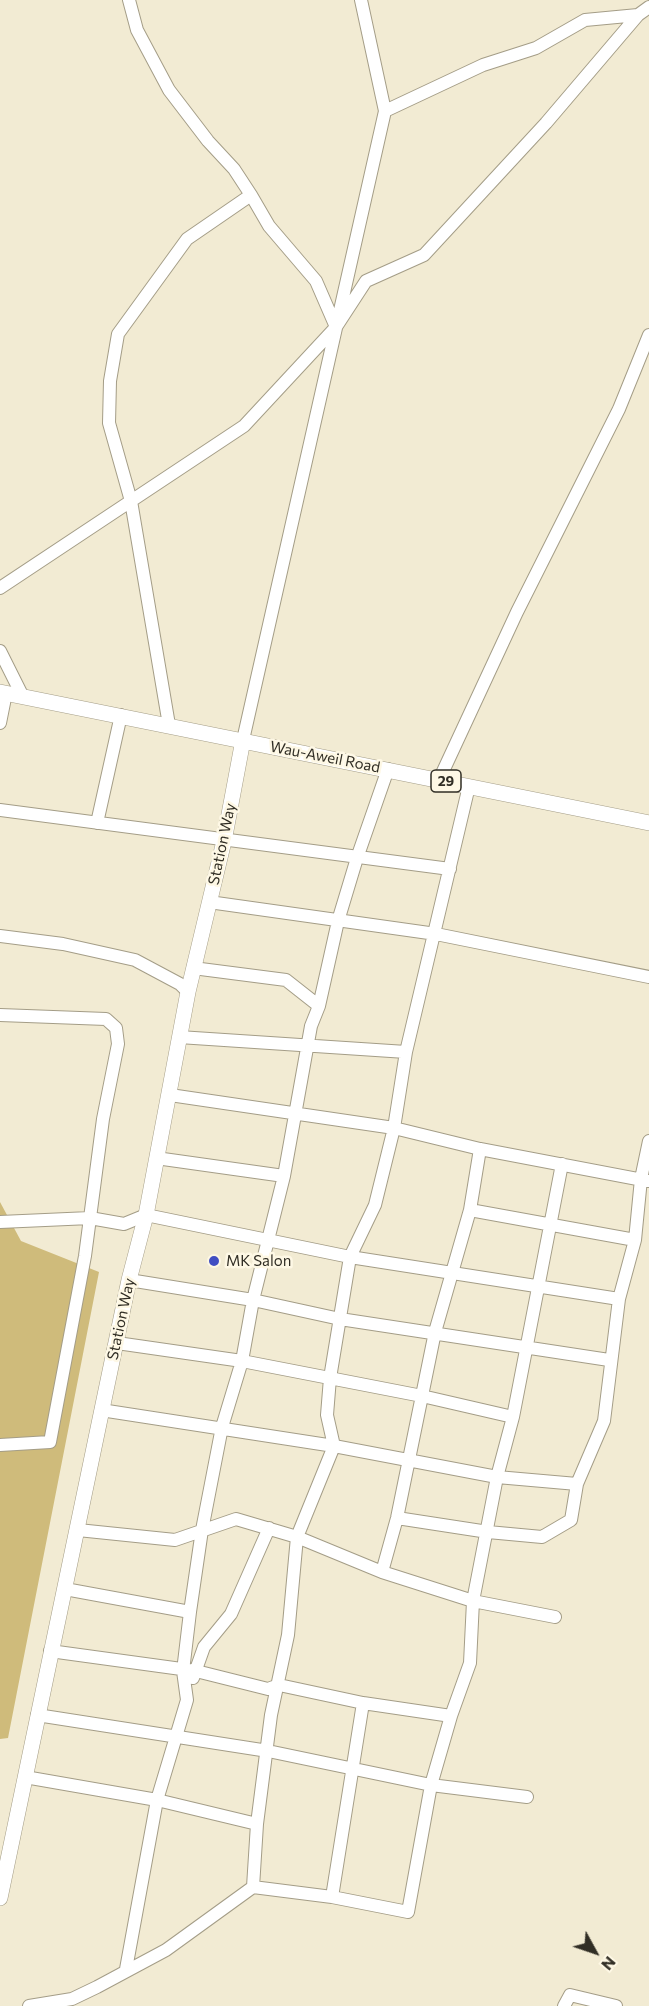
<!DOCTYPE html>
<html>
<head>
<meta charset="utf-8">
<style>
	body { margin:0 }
	#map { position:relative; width:649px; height:2006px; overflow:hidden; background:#f2ebd3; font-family:Commissioner,sans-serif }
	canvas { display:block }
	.north { position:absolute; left:565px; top:1922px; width:60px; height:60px; -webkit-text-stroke:4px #fef8e5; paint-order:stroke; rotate:130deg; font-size:16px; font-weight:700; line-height:24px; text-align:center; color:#312e25 }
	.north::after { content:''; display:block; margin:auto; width:21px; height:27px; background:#312e25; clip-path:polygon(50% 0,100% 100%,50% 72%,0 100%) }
</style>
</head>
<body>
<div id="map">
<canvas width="649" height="2006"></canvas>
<div class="north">N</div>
</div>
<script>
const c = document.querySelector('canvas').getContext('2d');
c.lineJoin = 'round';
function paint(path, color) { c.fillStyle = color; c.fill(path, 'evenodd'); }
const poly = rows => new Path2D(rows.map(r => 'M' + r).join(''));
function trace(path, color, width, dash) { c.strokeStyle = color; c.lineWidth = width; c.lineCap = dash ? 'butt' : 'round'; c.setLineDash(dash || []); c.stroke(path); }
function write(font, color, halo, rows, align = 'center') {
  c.font = font + ' Commissioner,sans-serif'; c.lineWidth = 5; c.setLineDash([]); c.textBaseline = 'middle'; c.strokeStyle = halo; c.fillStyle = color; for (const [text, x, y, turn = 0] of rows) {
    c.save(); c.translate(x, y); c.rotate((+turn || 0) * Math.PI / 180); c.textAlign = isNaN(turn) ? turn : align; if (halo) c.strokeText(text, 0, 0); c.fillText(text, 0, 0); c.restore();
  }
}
const green = poly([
	[0,1202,21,1241,99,1272,8,1738,0,1739]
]);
const minor = poly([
	[129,0,137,30,169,90,208,141,234,169,251,195],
	[361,0,385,111],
	[0,588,131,501,109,423,110,381,118,334,187,239,251,195,269,226,316,281,336,327],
	[0,651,23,697],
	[0,723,6,693],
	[169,725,131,501,244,426,336,327,366,281,424,255,546,123,638,15],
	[243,740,385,111,483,65,536,48,585,20,638,15,649,7],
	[439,780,517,612,619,409,649,335],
	[0,810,450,869],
	[97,823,121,715],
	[209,902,436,934,649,977],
	[0,936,63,944,135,960,180,984,188,992],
	[193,968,286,980,319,1006],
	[0,1015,106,1019,116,1028,118,1044,103,1119,85,1256,50,1442,0,1445],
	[179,1037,406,1052],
	[170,1095,394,1128,480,1149,648,1181],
	[156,1158,284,1176],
	[470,1210,635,1240],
	[0,1222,90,1218,124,1224,146,1215,350,1257,619,1299],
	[129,1280,253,1300,340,1319,609,1360],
	[117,1343,242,1361,422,1396,513,1417],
	[101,1410,334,1446,497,1477,577,1484],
	[397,1518,488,1532,542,1537,571,1520,577,1484,604,1421,619,1299,635,1240,641,1179,649,1141],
	[78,1530,175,1540,236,1519,297,1537,382,1572,473,1601,555,1617],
	[382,1572,397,1518,435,1332,470,1210,480,1149],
	[65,1589,190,1612],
	[50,1651,196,1671,268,1689,279,1685,363,1703,451,1716],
	[193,1678,204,1647,231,1614,269,1528],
	[363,1703,332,1897,408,1912,431,1785,451,1716,470,1663,473,1601,497,1477,513,1417,562,1164],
	[37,1715,268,1751,431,1785,527,1797],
	[25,1777,157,1800,257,1824],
	[253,1887,257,1824,271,1715,288,1635,297,1537,334,1446,327,1415,330,1378,350,1257,375,1205,394,1128,406,1052,469,786],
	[126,1969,157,1800,187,1700,183,1671,190,1612,202,1530,222,1427,242,1361,253,1300,284,1176,311,1026,319,1006,338,921,357,858,388,769],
	[29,2006,72,1999,97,1987,166,1950,253,1887,332,1897],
	[564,2006,570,1995,616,2006]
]);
const major = poly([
	[0,692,649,823],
	[0,1898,129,1280,146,1215,188,992,224,841,243,740]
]);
const markers = [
	[214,1261,6,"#414ec2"]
];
const shields = [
	[446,781,30]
];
const shieldNames = [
	["29",446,781]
];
const streetNames = [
	["Wau-Aweil Road",325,757,11],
	["Station Way",222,844,-78],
	["Station Way",121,1319,-78]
];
const poiNames = [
	["MK Salon",226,1261]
];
paint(green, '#cfbb7b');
trace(minor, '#a49d87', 14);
trace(major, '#a49d87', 16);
trace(minor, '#fff', 12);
trace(major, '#fff', 15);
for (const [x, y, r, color] of markers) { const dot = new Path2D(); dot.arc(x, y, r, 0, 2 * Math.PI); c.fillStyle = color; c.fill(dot); trace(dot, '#fef8e5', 2); }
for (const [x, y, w] of shields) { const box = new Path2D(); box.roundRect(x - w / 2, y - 11, w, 22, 4.5); c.fillStyle = '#fef8e5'; c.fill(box); trace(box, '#312e25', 1.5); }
write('bold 14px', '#312e25', null, shieldNames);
write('15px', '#312e25', '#fef8e5', streetNames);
write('15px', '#312e25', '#fef8e5', poiNames, 'left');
</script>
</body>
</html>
